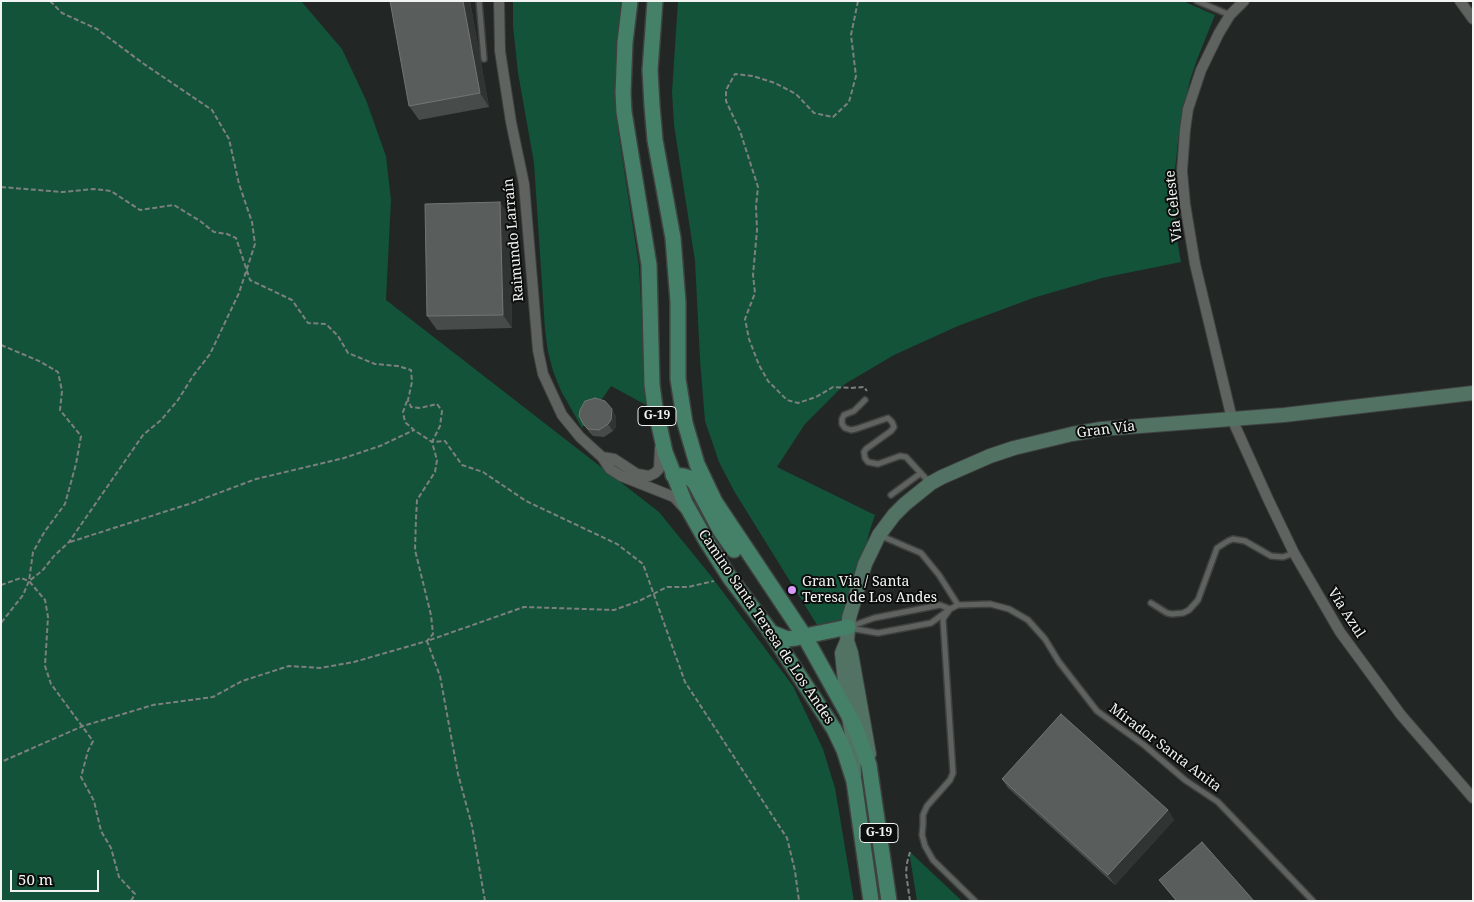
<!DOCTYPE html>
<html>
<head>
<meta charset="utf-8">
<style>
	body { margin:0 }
	#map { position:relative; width:1474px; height:902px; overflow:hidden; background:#222624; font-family:"Noto Serif",serif }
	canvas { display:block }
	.frame { position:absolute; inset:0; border:2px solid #f1f4f2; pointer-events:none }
	.scale { position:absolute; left:10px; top:870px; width:89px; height:22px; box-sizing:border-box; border:2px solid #f1f4f2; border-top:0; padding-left:6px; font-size:15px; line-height:18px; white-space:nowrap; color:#f1f4f2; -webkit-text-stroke:4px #0c0e0d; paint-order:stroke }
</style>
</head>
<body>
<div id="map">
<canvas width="1474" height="902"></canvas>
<div class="frame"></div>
<div class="scale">50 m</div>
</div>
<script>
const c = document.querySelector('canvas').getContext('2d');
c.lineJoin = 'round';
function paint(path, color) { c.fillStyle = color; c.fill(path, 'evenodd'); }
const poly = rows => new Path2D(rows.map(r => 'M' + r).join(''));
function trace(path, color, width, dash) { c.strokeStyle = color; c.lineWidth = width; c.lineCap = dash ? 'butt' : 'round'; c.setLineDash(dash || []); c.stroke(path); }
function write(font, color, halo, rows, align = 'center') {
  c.font = font + ' "Noto Serif",serif'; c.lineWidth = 4; c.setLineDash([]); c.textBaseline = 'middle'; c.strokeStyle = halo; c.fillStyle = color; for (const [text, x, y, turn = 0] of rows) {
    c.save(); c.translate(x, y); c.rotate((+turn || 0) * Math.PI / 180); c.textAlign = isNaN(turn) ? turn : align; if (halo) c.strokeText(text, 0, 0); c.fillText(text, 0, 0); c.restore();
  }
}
const green = poly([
	[1,1,301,1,342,49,366,100,386,156,391,200,386,300,659,512,711,576,793,686,823,749,835,788,854,901,1,901],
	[513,1,621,1,615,93,618,131,639,266,646,405,611,386,582,428,561,391,553,371,548,352,545,330,534,163,518,73,513,26],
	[678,1,1183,1,1215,15,1198,57,1190,80,1180,125,1175,169,1175,193,1177,239,1181,262,1102,278,1033,298,958,326,894,355,845,384,805,424,777,467,875,515,869,533,849,623,819,628,734,491,719,462,705,421,700,360,695,261,674,125,672,92],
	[909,851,962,901,917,901]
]);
const path = poly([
	[50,1,62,13,97,29,144,64,212,110,229,139,239,184,252,222,255,244,239,293,210,354,193,376,178,400,161,420,143,435,69,542,54,556,42,571,29,581,45,600,48,617,45,666,51,684,93,741,88,751,81,777,94,801,101,831,111,848,119,877,135,894,131,901],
	[858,1,851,35,856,76,849,102,833,117,814,113,796,94,775,83,753,76,735,74,726,90,726,101,740,131,758,187,756,206,757,230,753,275,755,293,745,319,749,339,759,365,768,381,787,400,798,403,816,397,833,387,851,388,864,387,867,391],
	[1,187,62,192,94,189,111,191,140,210,174,205,200,221,214,232,227,234,236,238,250,280,292,300,308,323,326,324,338,336,348,353,375,364,398,366,411,370,412,382,408,400,411,407,420,408,437,404,442,411,440,426,432,442,437,460,435,472,417,500,416,518,415,550,431,615,433,634,427,641,354,662,320,668,289,666,242,681,213,697,153,705,83,726,1,762],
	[1,345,39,361,58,372,62,391,60,410,81,436,76,464,65,504,45,531,33,552,29,581,23,595,1,623],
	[407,401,403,412,405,422,414,430,432,442,445,441,462,465,483,472,526,501,617,544,643,564,685,682,787,838,795,871,799,901],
	[70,542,192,503,256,479,344,458,380,446,414,430],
	[1,585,21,578,29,581],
	[485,901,472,826,458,774,440,676,427,641,524,607,614,610,639,601,667,587,688,587,714,581],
	[910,901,906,873,907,863,910,852]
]);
const lane = poly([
	[479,1,484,59],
	[1197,1,1230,15],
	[865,400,854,411,844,415,842,419,842,424,845,428,851,430,856,429,888,418,892,422,894,427,891,431,866,449,864,452,865,458,868,462,878,464,900,456,906,457,929,482],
	[891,495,921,473],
	[879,535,921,553,939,575,958,605],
	[1151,603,1167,613,1172,614,1183,613,1189,610,1198,600,1217,548,1228,541,1233,539,1245,541,1271,556,1283,557,1294,553],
	[849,627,874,618,940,605,950,609],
	[849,628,878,633,931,623,946,612],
	[975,901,933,860,925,846,922,835,923,824,923,815,927,806,950,780,953,773,943,619,950,609,958,605,990,604,1009,609,1028,620,1045,639,1059,662,1097,711,1144,745,1185,780,1218,802,1313,901]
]);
const street = poly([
	[499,1,500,51,511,122,524,184,538,350,543,374,562,415,580,437,602,457,610,469,621,476,674,497,684,508],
	[1244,1,1230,15,1219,33,1201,70,1188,109,1185,130,1182,171,1185,204,1195,264,1232,419,1268,499,1294,553,1340,632,1401,715,1473,798],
	[1460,1,1473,19],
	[602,457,614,459,637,474,649,476,655,473,659,469,660,448]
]);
const secondary = poly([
	[847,641,851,653,869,754],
	[854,775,853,740,848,712,842,653,847,641,849,618,865,564,879,535,894,515,905,504,931,483,942,477,990,456,1014,448,1072,434,1101,429,1284,415,1473,393]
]);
const primary = poly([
	[630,1,625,42,623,93,624,112,649,265,652,385,655,407,665,452,685,503,707,542,730,578,770,631,834,729,844,750,854,781,871,901],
	[655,1,650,70,652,106,655,140,673,238,678,302,678,379,685,423,697,464,715,502,805,637,854,725,869,765,889,901],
	[673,475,683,476,690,478,695,483,720,530,734,550],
	[770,632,787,639,796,638,848,627]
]);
const wall = poly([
	[470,1,489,107,419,120,409,106],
	[510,216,512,328,437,330,427,316],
	[616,416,616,427,613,431,604,437,593,436,589,432,584,425],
	[1002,779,1168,810,1174,820,1115,885,1008,788],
	[1159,880,1254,901,1176,901,1166,889]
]);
const shadedWall = poly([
	[463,1,470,1,489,107,480,93],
	[500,202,510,216,512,328,503,315],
	[612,409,616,416,616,427,613,431,608,424],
	[1168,810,1174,820,1115,885,1108,875]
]);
const building = poly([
	[390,1,463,1,480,93,409,106,390,1],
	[500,202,503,315,427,316,425,204,500,202],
	[595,398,605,401,612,409,611,420,608,424,599,430,588,429,584,425,579,416,580,410,585,401,595,398],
	[1061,714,1168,810,1108,875,1002,779,1061,714],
	[1202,842,1254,901,1177,901,1159,880,1202,842]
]);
const markers = [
	[792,590,5,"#d69bf9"]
];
const shields = [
	[657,416,38],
	[879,833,38]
];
const shieldNames = [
	["G-19",657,416],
	["G-19",879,833]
];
const streetNames = [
	["Vía Celeste",1174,206,-96],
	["Raimundo Larraín",514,240,-95],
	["Gran Vía",1106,430,-7],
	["Vía Azul",1346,613,57],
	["Camino Santa Teresa de Los Andes",766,627,56],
	["Mirador Santa Anita",1165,748,37]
];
const poiNames = [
	["Gran Via / Santa",802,582],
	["Teresa de Los Andes",802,598]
];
paint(green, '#125339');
trace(lane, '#3e413f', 8);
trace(street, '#3e413f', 12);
trace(secondary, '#3e413f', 16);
trace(primary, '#3e413f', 18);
trace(path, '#7d807e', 2, [5, 2.5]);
trace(lane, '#5e6360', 5);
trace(street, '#5e6360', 10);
trace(secondary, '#527264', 14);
trace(primary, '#458168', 15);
paint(wall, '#474b49');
paint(shadedWall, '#303432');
paint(building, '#595d5b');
trace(building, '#717573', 1);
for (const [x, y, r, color] of markers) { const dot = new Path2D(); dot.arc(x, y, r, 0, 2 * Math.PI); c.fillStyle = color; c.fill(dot); trace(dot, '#0c0e0d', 2); }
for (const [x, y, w] of shields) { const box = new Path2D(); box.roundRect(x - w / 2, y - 9.5, w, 19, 4); c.fillStyle = '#0c0e0d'; c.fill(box); trace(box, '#f1f4f2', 1); }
write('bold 12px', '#f1f4f2', null, shieldNames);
write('14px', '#f1f4f2', '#0c0e0d', streetNames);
write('14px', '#f1f4f2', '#0c0e0d', poiNames, 'left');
</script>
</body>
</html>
